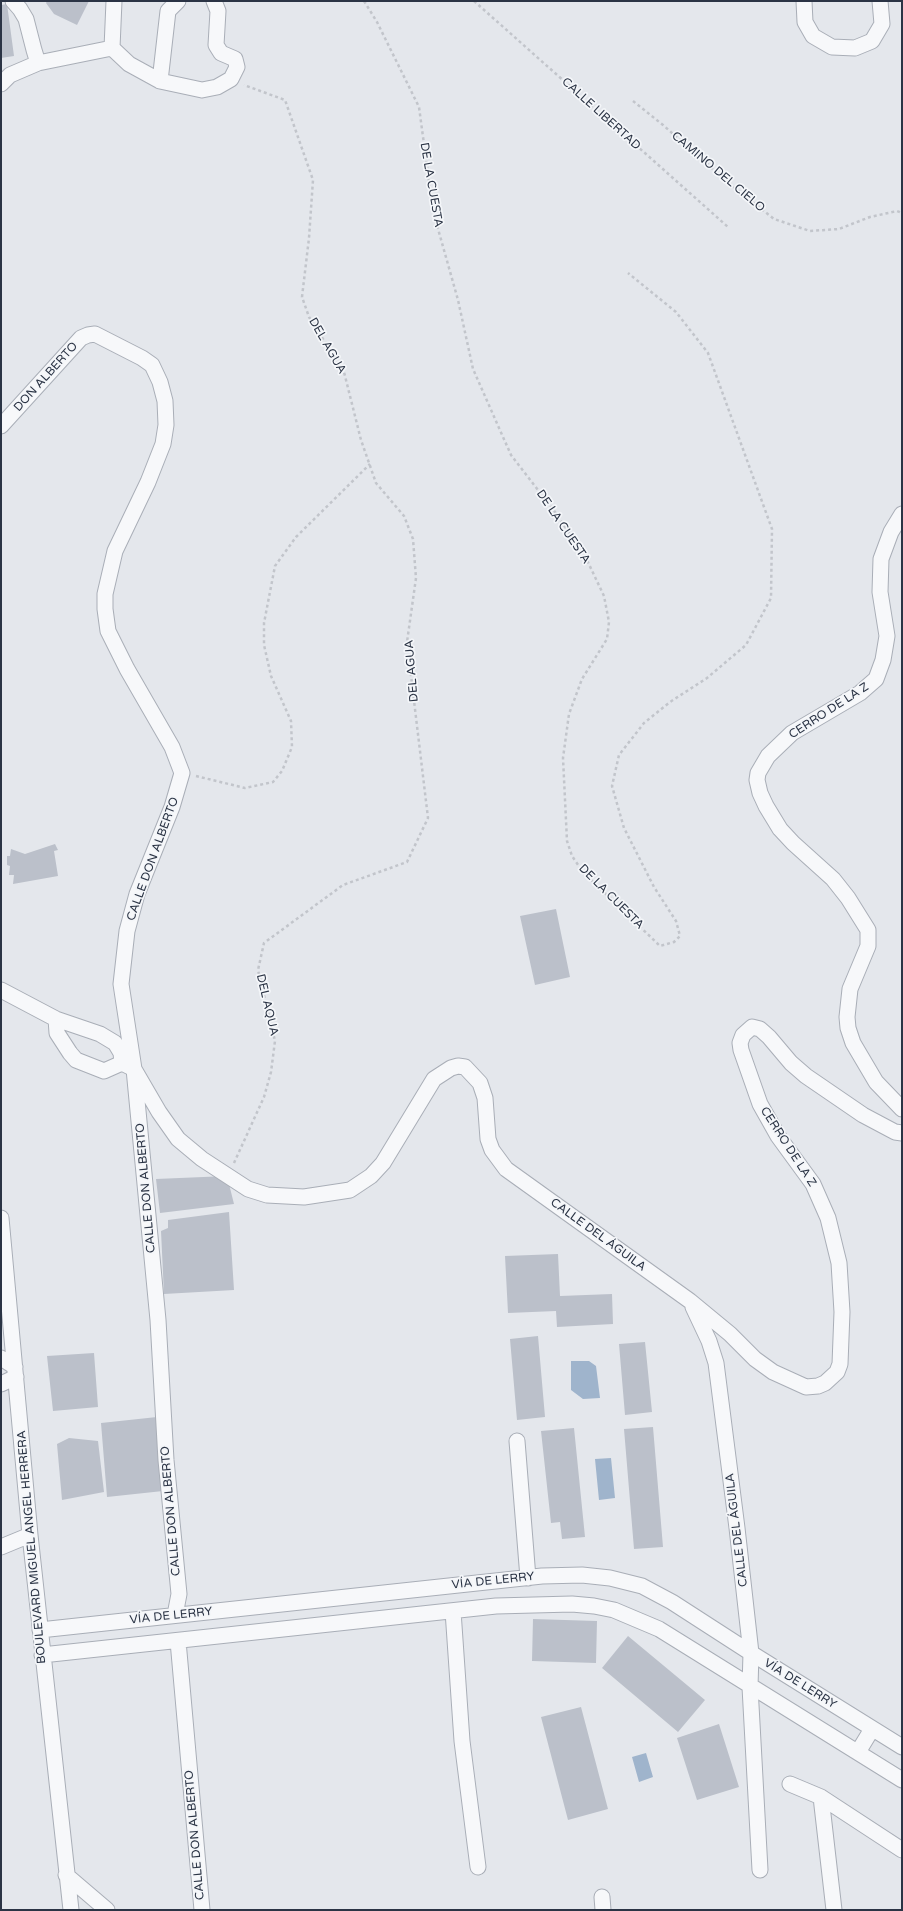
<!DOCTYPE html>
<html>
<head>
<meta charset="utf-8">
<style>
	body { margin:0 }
	#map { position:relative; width:903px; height:1911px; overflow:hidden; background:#e4e7ec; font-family:"Varela Round",sans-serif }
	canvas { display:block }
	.frame { position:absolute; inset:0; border:2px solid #2b3445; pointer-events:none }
</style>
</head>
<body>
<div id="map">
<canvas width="903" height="1911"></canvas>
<div class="frame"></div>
</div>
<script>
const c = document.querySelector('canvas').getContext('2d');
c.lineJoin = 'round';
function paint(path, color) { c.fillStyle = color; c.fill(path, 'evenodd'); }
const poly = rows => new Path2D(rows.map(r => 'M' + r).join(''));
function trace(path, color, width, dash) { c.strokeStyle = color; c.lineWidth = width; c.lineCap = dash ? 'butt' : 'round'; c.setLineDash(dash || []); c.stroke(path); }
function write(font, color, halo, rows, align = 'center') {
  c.font = font + ' "Varela Round",sans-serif'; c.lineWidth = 3.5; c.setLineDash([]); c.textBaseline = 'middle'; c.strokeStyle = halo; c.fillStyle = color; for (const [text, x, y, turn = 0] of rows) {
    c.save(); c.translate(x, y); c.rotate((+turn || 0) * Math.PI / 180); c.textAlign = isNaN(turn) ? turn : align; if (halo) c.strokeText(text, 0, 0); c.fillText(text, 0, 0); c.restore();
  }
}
const water = poly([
	[571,1361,589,1361,596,1366,600,1398,583,1399,571,1390],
	[611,1458,615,1498,599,1500,595,1459],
	[646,1753,653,1777,639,1782,632,1757]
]);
const building = poly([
	[47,1,89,1,77,25,54,14,46,3],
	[7,4,14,56,1,58,1,5],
	[55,844,58,850,54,851,58,876,13,884,14,875,9,875,10,866,7,865,7,856,10,856,11,849,25,854],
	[556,909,570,977,535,985,520,916],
	[227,1176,234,1204,160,1213,156,1179],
	[229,1212,234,1290,164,1294,161,1231,168,1228,168,1220],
	[558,1254,560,1296,612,1294,613,1324,557,1327,556,1311,508,1313,505,1256],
	[538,1336,545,1417,517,1420,510,1339],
	[645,1342,652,1412,625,1415,619,1344],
	[94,1353,98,1407,53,1411,47,1356],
	[157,1417,163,1491,107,1497,101,1423],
	[653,1427,663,1547,634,1549,624,1429],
	[574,1428,585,1537,562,1539,560,1522,551,1523,541,1431],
	[69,1438,98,1441,104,1492,62,1500,57,1444],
	[533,1619,597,1621,596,1663,532,1661],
	[628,1636,705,1700,678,1732,602,1668],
	[581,1707,608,1809,568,1820,541,1717],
	[719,1724,739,1787,697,1800,677,1738]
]);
const path = poly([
	[364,1,377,22,419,107,433,211,458,300,473,369,511,455,555,512,586,558,604,596,609,622,607,639,582,679,569,714,563,758,567,841,572,856,583,872,660,946,674,942,680,936,676,921,654,887,624,828,612,786,619,755,644,723,670,702,707,678,746,645,771,598,772,529,708,353,676,312,628,273],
	[474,1,728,227],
	[633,101,663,125,730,184,774,219,810,231,839,229,870,217,897,211,902,213],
	[196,776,245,788,273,782,282,771,292,747,291,721,271,676,264,645,264,623,275,566,296,537,370,464],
	[234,1163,264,1097,271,1072,275,1041,258,970,264,943,343,885,407,862,428,818,407,642,416,578,413,539,404,516,376,483,361,440,344,372,309,317,302,297,309,238,313,180,285,100,244,85]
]);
const minor = poly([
	[13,1,20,9,26,19,34,50,38,63],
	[804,1,805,22,813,36,832,47,855,48,872,41,882,24,880,1],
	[112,48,129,64,160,81,202,90,217,87,231,79,237,67,235,59,221,53,216,45,218,11,214,1],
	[112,48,114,1],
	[160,81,168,11,178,1],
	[1,84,10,75,38,63,112,48],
	[1,426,81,338,88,335,95,334,142,358,152,365,160,382,165,401,166,425,163,444,148,482,115,551,105,594,105,609,108,631,127,669,172,747,182,773,172,807,137,894,127,931,121,984,134,1069,158,1320,166,1460,179,1594,175,1615],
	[902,514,891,532,881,559,880,592,887,636,883,660,876,679,860,693,792,733,768,756,758,773,757,780,760,793,766,806,780,829,793,843,833,879,848,898,868,930,868,946,850,989,847,1017,848,1028,853,1043,876,1082,902,1109],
	[1,990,56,1019,100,1034,115,1043,121,1053,122,1063],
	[56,1019,57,1033,70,1053,76,1060,104,1071,122,1063],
	[122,1063,134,1069,159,1112,178,1139,202,1159,248,1189,267,1195,304,1197,350,1190,371,1176,383,1163,434,1079,451,1068,458,1066,465,1067,480,1083,485,1098,488,1139,492,1150,506,1169,690,1301,730,1334,755,1359,773,1372,806,1387,818,1386,825,1383,837,1372,840,1364,842,1312,839,1263,828,1218,813,1184,778,1136,760,1104,741,1050,740,1043,743,1035,752,1027,760,1029,769,1037,791,1063,806,1076,863,1115,895,1132,902,1133],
	[1,1218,30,1535,71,1910],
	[693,1307,709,1341,716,1363,737,1528,751,1653,750,1687,760,1870],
	[1,1358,15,1367],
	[1,1384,16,1377],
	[517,1441,528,1578],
	[1,1547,30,1535],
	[453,1611,462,1741,478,1867],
	[40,1630,542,1576,582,1575,610,1578,642,1586,672,1602,751,1653,902,1747],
	[178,1641,202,1910],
	[42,1655,496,1606,572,1604,594,1606,614,1610,659,1629,902,1780],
	[858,1752,872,1729],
	[790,1784,821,1797,902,1850],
	[821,1797,834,1910],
	[66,1875,107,1910],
	[602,1897,603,1910]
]);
const streetNames = [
	["CALLE LIBERTAD",601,114,42],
	["CAMINO DEL CIELO",718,172,40],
	["DE LA CUESTA",431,185,80],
	["DEL AGUA",327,346,60],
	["DON ALBERTO",46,377,-48],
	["DE LA CUESTA",563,527,56],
	["DEL AGUA",412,671,-95],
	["CERRO DE LA Z",829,711,-33],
	["CALLE DON ALBERTO",153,859,-70],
	["DE LA CUESTA",611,897,45],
	["DEL AQUA",267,1005,77],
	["CERRO DE LA Z",788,1147,57],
	["CALLE DON ALBERTO",146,1188,-95],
	["CALLE DEL ÁGUILA",598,1235,36],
	["CALLE DON ALBERTO",171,1511,-95],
	["CALLE DEL ÁGUILA",737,1530,-97],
	["BOULEVARD MIGUEL ANGEL HERRERA",32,1547,-95],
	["VÍA DE LERRY",493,1581,-6],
	["VÍA DE LERRY",171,1616,-6],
	["VÍA DE LERRY",800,1684,32],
	["CALLE DON ALBERTO",195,1835,-95]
];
paint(water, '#9fb4cc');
paint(building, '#bbc0ca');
trace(minor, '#a9aeb7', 17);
trace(path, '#c2c5cb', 2.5, [3, 3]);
trace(minor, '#f7f8fa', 15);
write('12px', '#2b3445', '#f4f6f9', streetNames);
</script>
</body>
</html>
